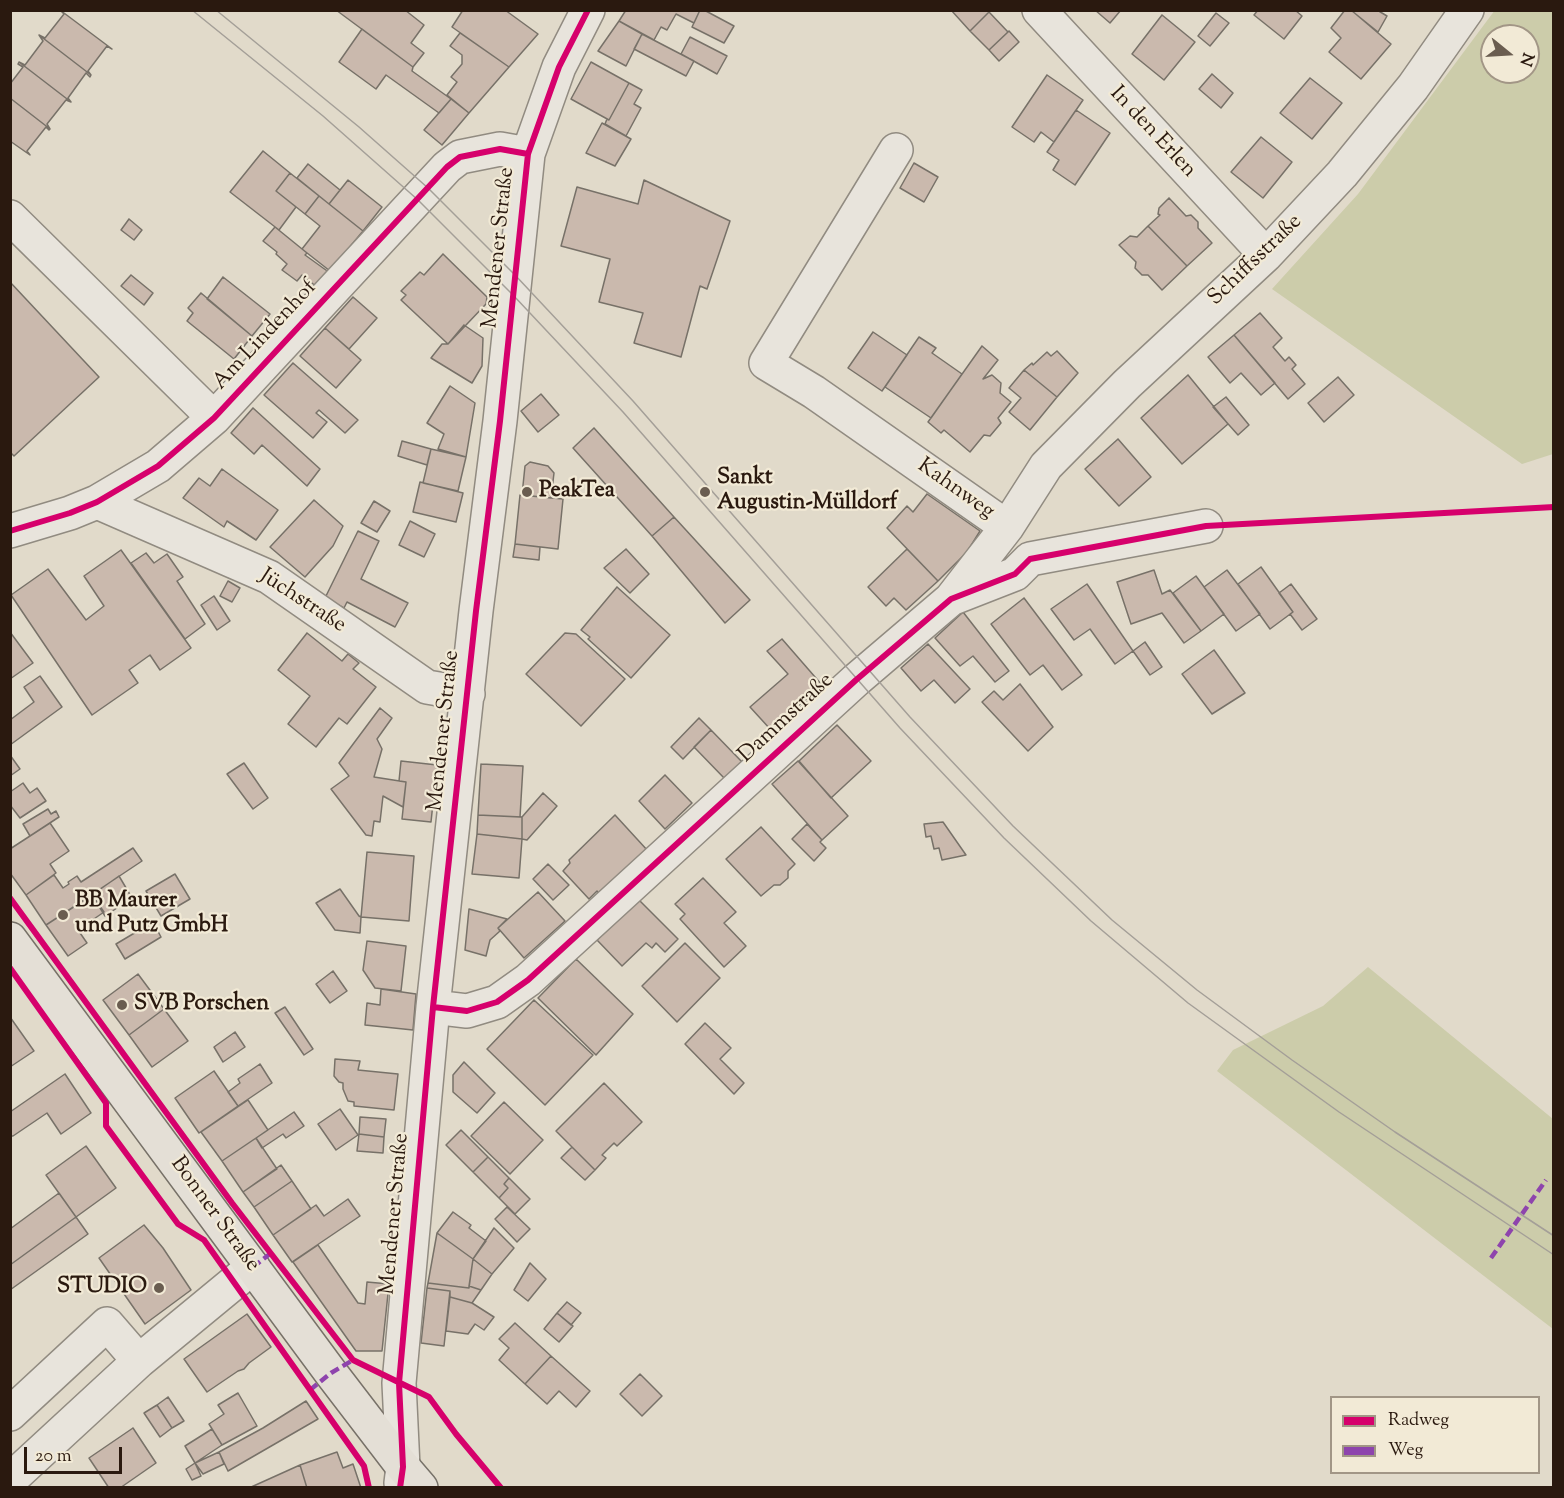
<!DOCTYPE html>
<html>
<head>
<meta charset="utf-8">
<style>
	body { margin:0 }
	#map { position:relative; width:1564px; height:1498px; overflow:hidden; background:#e1daca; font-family:"Sorts Mill Goudy",serif }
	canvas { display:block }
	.frame { position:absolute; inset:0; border:12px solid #2a190f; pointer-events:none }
	.legend { position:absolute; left:1330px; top:1396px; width:210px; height:78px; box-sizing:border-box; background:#f2ead6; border:2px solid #a29686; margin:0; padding:8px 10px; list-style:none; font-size:18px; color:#2a190f }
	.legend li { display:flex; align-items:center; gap:12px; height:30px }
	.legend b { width:30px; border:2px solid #a29686 }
	.north { position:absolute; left:1480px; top:24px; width:60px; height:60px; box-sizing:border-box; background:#f2ead6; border:2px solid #a29686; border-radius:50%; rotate:108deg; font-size:16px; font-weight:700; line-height:24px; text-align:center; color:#2a190f }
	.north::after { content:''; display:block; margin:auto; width:21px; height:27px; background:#6a5d50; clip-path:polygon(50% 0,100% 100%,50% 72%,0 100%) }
	.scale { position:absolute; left:24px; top:1447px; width:98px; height:27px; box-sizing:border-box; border:3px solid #2a190f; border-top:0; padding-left:8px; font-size:18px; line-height:21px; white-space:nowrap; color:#2a190f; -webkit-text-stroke:4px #f2ead6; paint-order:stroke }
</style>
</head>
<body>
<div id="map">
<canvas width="1564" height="1498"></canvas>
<div class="frame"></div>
<ul class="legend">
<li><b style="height:8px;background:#d6006c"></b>Radweg</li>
<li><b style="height:8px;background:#8e44ad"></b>Weg</li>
</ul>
<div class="north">N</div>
<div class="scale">20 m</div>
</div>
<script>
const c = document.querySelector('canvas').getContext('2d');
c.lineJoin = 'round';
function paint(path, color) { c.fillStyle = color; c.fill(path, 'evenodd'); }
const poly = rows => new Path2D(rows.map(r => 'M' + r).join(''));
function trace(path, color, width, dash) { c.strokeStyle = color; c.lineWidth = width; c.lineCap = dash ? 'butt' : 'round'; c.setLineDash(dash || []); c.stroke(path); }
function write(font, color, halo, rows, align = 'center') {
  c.font = font + ' "Sorts Mill Goudy",serif'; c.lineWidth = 4.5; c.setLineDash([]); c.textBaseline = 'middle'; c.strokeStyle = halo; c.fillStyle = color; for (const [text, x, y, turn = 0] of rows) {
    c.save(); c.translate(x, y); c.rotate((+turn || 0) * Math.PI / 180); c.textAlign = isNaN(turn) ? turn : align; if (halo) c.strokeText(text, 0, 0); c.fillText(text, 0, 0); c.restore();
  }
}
const green = poly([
	[1495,10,1553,11,1553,454,1522,464,1272,289,1358,194],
	[1492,36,1528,36,1528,72,1492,72],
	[1368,967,1553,1119,1553,1329,1217,1071,1233,1050,1323,1006]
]);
const building = poly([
	[60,10,112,49,107,46,88,71,91,75,39,35,45,38,64,14,60,10],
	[336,10,405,10,424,25,411,43,424,53,413,67,336,10],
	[463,10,505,10,538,34,509,67,452,27,463,10],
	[626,10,700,10,694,23,676,14,667,30,661,27,654,40,619,21,626,10],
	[700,10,704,10,734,26,724,43,692,27,700,10],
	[951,10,991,10,970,31,951,10],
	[1095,10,1121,10,1110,23,1095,10],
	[1258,10,1295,10,1302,16,1284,39,1254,15,1258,10],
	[1345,10,1351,10,1391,44,1361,79,1329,52,1341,38,1331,28,1345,10],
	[1377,10,1387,16,1378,32,1352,11,1377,10],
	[989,12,1008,32,989,50,970,31,989,12],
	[1216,13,1229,23,1210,46,1198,36,1216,13],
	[1162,15,1195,42,1164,80,1132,54,1162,15],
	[619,21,642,34,626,66,598,51,619,21],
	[362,29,413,67,412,71,451,99,439,113,386,75,376,89,339,62,362,29],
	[1009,31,1019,42,999,61,989,50,1009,31],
	[460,33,509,67,469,113,447,95,457,82,451,77,462,64,462,55,450,46,460,33],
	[642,34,694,61,686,76,634,49,642,34],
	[39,35,91,75,90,77,86,73,68,98,71,102,19,62,25,65,43,41,39,35],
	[690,37,727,56,717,74,681,54,690,37],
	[19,62,71,102,66,100,47,124,50,129,10,98,10,84,23,67,18,64,19,62],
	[591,62,629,83,609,120,571,99,591,62],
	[1212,74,1233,93,1221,108,1199,89,1212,74],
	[1047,75,1083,100,1054,142,1041,132,1034,142,1012,127,1047,75],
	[1310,78,1342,103,1312,139,1280,113,1310,78],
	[629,83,642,90,634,104,641,108,626,136,605,124,607,119,609,120,629,83],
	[10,98,50,129,49,130,46,127,27,151,30,155,10,141,10,98],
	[451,99,469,113,442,145,424,130,451,99],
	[1076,110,1110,133,1075,185,1053,170,1059,160,1047,152,1076,110],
	[602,123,631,139,615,166,586,153,602,123],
	[1261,137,1292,162,1263,198,1231,172,1261,137],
	[263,151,290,173,276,191,296,207,279,230,230,192,263,151],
	[914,163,938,177,924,202,900,188,914,163],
	[308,164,340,190,329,204,297,178,308,164],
	[290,173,319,196,305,214,276,191,290,173],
	[348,180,382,207,363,231,329,204,348,180],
	[644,180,730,221,707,289,700,286,681,357,634,343,643,313,599,302,610,259,561,246,577,187,638,204,644,180],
	[319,196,363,231,330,271,302,249,320,226,305,214,319,196],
	[1169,198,1186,216,1191,215,1198,222,1198,228,1212,243,1187,266,1148,226,1160,215,1158,214,1159,208,1169,198],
	[129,219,142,230,134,240,121,230,129,219],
	[1148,226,1187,266,1162,290,1148,275,1142,275,1135,268,1136,262,1119,245,1130,236,1137,237,1148,226],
	[275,227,307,253,305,255,330,273,318,288,302,275,297,281,282,270,287,264,276,254,277,252,263,241,275,227],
	[443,254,487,297,486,304,448,344,401,300,406,295,401,291,420,272,424,275,443,254],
	[131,275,153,293,144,305,121,286,131,275],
	[223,277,270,314,252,336,207,299,223,277],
	[10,282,99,377,14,456,10,452,10,282],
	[201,293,252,336,234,359,187,321,193,313,188,308,201,293],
	[353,297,377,318,349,349,325,328,353,297],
	[1260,313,1282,338,1273,347,1285,361,1289,357,1296,365,1292,369,1305,384,1288,399,1234,335,1260,313],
	[464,325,483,338,482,366,472,383,431,358,442,344,448,344,464,325],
	[325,328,361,360,336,388,300,356,325,328],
	[873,332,907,355,882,391,848,368,873,332],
	[1234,335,1275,383,1261,395,1241,373,1230,383,1208,357,1234,335],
	[919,337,936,348,932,353,962,374,931,418,885,387,919,337],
	[982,346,998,360,983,379,992,375,1001,383,1000,393,1011,402,998,418,1001,423,990,436,984,435,970,452,944,430,941,433,928,422,982,346],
	[1057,351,1078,373,1057,397,1024,370,1032,363,1033,365,1047,352,1051,356,1057,351],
	[293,363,358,420,345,433,319,410,316,413,327,422,313,438,264,395,293,363],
	[1024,370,1057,397,1030,430,1009,412,1021,398,1009,388,1024,370],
	[1188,375,1228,424,1182,464,1141,418,1188,375],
	[1338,377,1354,395,1324,422,1308,403,1338,377],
	[450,386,475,403,466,457,438,449,444,434,427,423,450,386],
	[541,394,559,415,538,432,521,411,541,394],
	[1226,397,1249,425,1238,435,1213,407,1226,397],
	[253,408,320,469,307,486,262,445,254,454,231,433,253,408],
	[594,428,674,517,652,536,573,448,594,428],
	[1118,439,1151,477,1119,506,1085,469,1118,439],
	[402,441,431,449,427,465,398,456,402,441],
	[431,449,466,457,458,491,423,483,431,449],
	[530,462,548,466,554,473,551,498,522,495,525,466,530,462],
	[222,469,278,510,256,540,227,521,224,527,183,498,199,478,210,486,222,469],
	[420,482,463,493,456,522,413,512,420,482],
	[927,494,980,531,967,552,938,581,887,528,907,506,913,512,927,494],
	[520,495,563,499,558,549,515,544,520,495],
	[314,500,343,526,333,546,305,577,270,547,314,500],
	[374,501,390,511,377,532,361,523,374,501],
	[674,517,750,600,725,623,652,536,674,517],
	[410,521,435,534,424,557,399,545,410,521],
	[358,531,379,541,361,579,408,603,395,627,347,602,344,608,325,598,358,531],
	[515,544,540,547,539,560,513,557,515,544],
	[626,549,649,574,630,593,604,568,626,549],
	[907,549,938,581,906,610,894,598,886,606,868,587,907,549],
	[121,550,191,648,160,670,150,655,129,670,138,683,92,715,11,595,48,569,86,620,104,606,84,576,121,550],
	[146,553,154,563,167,554,183,577,177,581,205,624,185,639,131,563,146,553],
	[1261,567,1293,612,1270,629,1238,584,1261,567],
	[1154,570,1162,594,1170,590,1201,631,1184,643,1162,613,1131,624,1117,582,1154,570],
	[1227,570,1260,614,1236,631,1204,587,1227,570],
	[1196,576,1224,614,1201,631,1173,593,1196,576],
	[228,581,240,588,232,602,220,596,228,581],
	[1087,584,1133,651,1115,664,1090,629,1074,640,1051,609,1087,584],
	[1291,584,1317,619,1302,630,1290,614,1293,612,1279,593,1291,584],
	[617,587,670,635,631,678,588,639,590,637,581,630,617,587],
	[214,596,230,621,217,630,201,605,214,596],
	[1024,598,1082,675,1062,690,1043,665,1030,675,991,624,1024,598],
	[963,612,1009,671,995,682,973,656,960,666,935,638,963,612],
	[10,632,33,663,10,679,10,632],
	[307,633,342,661,348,654,359,663,353,669,376,687,347,724,339,718,316,747,288,724,310,696,278,670,307,633],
	[565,633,576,634,625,679,581,726,526,674,565,633],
	[782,639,822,685,771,730,750,707,788,674,767,651,782,639],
	[1145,642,1162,667,1150,675,1133,651,1145,642],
	[928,644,970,689,955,703,934,680,921,691,901,668,928,644],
	[1214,650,1245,693,1212,714,1182,674,1214,650],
	[40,676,62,707,10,745,10,720,34,702,24,687,40,676],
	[1020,684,1053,727,1028,751,982,702,994,691,1003,700,1020,684],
	[380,708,392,718,377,739,382,749,374,777,406,782,403,807,383,796,380,822,374,821,372,836,366,835,331,789,349,776,339,763,380,708],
	[699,718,711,730,683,759,671,747,699,718],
	[837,725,871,761,831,798,799,761,837,725],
	[711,730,743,763,726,780,694,747,711,730],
	[10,755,20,769,10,776,10,755],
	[401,761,437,765,431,822,402,819,406,782,399,781,401,761],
	[798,761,848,816,822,840,772,784,798,761],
	[244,763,268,798,253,809,227,774,244,763],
	[481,764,523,766,520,817,478,815,481,764],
	[665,775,692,803,665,829,639,801,665,775],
	[23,783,30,793,37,788,46,801,20,818,10,805,10,792,23,783],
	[543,793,557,806,527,840,522,839,522,817,543,793],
	[48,809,51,814,56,811,59,817,30,836,23,824,48,809],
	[478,815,522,817,522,839,477,834,478,815],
	[615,815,648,851,601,896,597,891,589,899,563,871,570,863,569,860,615,815],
	[943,822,966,855,942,860,939,848,934,849,931,836,926,837,924,824,943,822],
	[50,823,69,851,50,864,56,873,26,895,10,873,10,849,50,823],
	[807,824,822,840,820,842,826,848,814,861,792,839,807,824],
	[761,827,795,864,788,871,788,878,780,885,774,885,761,896,726,859,761,827],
	[477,834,522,839,519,878,472,874,477,834],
	[133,848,142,861,46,925,26,895,54,875,63,888,69,884,68,882,77,876,81,882,133,848],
	[367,852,414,856,409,921,361,917,367,852],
	[548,864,569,885,553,900,533,879,548,864],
	[175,874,190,899,161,916,146,891,175,874],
	[119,876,132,898,105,916,92,895,119,876],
	[703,878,736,912,724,923,746,946,724,967,680,919,685,914,675,904,703,878],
	[340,889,359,916,361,917,360,933,335,930,316,903,340,889],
	[538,892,565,921,524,958,498,928,538,892],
	[92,895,104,912,78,930,87,943,68,956,46,925,92,895],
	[639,900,678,939,665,952,656,943,652,948,646,943,622,966,597,940,639,900],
	[469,909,507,919,498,928,500,931,490,940,486,956,465,950,469,909],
	[153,922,161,937,125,959,116,944,153,922],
	[367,941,406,946,401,991,375,988,363,970,367,941],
	[685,943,720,978,677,1022,642,986,685,943],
	[576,959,633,1014,596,1055,538,998,576,959],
	[333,971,347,991,330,1003,316,984,333,971],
	[138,974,164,1009,129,1035,103,1000,138,974],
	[381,989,416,994,413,1030,365,1025,367,1003,380,1005,381,989],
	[534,1000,593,1055,545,1105,487,1049,534,1000],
	[285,1007,313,1049,304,1055,275,1013,285,1007],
	[164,1009,188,1041,152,1067,129,1035,164,1009],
	[10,1017,34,1051,10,1067,10,1017],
	[705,1023,731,1048,720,1059,744,1083,734,1094,685,1044,705,1023],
	[235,1032,245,1047,223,1062,214,1047,235,1032],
	[335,1059,360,1061,358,1070,398,1074,394,1110,354,1106,354,1102,348,1101,343,1089,343,1083,339,1082,334,1076,335,1059],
	[464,1062,495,1093,477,1113,453,1092,453,1075,464,1062],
	[260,1064,272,1083,238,1106,228,1092,240,1083,238,1079,260,1064],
	[214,1071,238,1106,199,1133,175,1098,214,1071],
	[65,1074,91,1113,61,1134,47,1113,13,1136,10,1136,10,1112,65,1074],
	[604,1083,642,1122,617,1146,614,1143,602,1155,606,1158,595,1170,556,1131,604,1083],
	[248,1100,268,1130,222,1161,201,1132,248,1100],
	[504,1102,543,1140,510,1174,471,1136,504,1102],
	[340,1109,358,1135,336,1150,318,1124,340,1109],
	[294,1112,304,1126,286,1138,283,1134,262,1148,256,1138,294,1112],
	[360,1117,386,1119,384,1137,359,1134,360,1117],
	[461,1130,488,1157,473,1172,446,1145,461,1130],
	[359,1134,384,1137,383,1153,357,1151,359,1134],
	[256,1138,277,1169,243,1192,222,1161,256,1138],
	[86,1146,116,1188,76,1217,46,1175,86,1146],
	[572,1147,595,1170,585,1180,561,1158,572,1147],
	[488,1157,509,1178,504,1184,508,1188,499,1198,473,1172,488,1157],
	[281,1165,292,1181,254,1207,243,1192,281,1165],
	[509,1178,530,1199,515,1214,499,1198,508,1188,504,1184,509,1178],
	[292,1181,311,1209,273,1235,254,1207,292,1181],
	[59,1193,76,1217,10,1265,10,1229,59,1193],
	[348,1199,360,1216,292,1262,273,1235,316,1205,324,1216,348,1199],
	[507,1207,530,1229,517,1242,495,1219,507,1207],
	[453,1212,471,1225,469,1228,486,1241,473,1259,437,1233,453,1212],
	[76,1217,88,1234,10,1290,10,1265,76,1217],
	[144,1225,163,1248,191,1290,145,1324,99,1258,144,1225],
	[494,1228,514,1248,492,1274,473,1259,494,1228],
	[437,1233,473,1259,469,1288,428,1283,437,1233],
	[318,1245,358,1303,365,1304,367,1282,389,1284,382,1351,356,1351,293,1262,318,1245],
	[473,1259,492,1274,481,1290,469,1286,473,1259],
	[530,1263,546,1279,528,1301,514,1290,530,1263],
	[428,1283,469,1288,469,1286,481,1290,472,1303,450,1297,450,1291,427,1288,428,1283],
	[427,1288,450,1291,444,1346,421,1343,427,1288],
	[450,1297,472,1303,494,1317,484,1330,475,1324,468,1334,446,1331,450,1297],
	[567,1302,581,1313,571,1325,557,1313,567,1302],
	[557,1313,573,1326,559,1342,544,1329,557,1313],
	[247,1314,271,1347,249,1363,244,1369,238,1371,207,1392,184,1359,247,1314],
	[515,1323,551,1356,525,1384,499,1360,509,1348,499,1339,515,1323],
	[551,1356,590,1391,576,1407,559,1391,547,1404,525,1384,551,1356],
	[640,1374,662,1396,642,1416,620,1394,640,1374],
	[238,1393,257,1426,222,1445,209,1424,224,1414,218,1405,238,1393],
	[168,1397,184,1421,172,1428,157,1405,168,1397],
	[306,1401,318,1419,228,1471,219,1452,263,1428,306,1401],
	[157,1405,172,1428,160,1437,144,1413,157,1405],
	[133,1428,156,1463,120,1488,109,1488,89,1458,133,1428],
	[212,1429,222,1445,195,1463,185,1446,212,1429],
	[219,1452,224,1464,203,1474,195,1463,219,1452],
	[337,1452,343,1468,353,1464,361,1488,307,1488,300,1465,337,1452],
	[195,1463,201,1476,192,1480,186,1469,195,1463],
	[300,1465,307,1488,249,1488,300,1465]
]);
const minor = poly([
	[1039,10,1266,255],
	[896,150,766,363,814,392,1007,527],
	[10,217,214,418],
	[97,502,269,577,427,687,468,694],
	[10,531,70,513,97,502,158,466,214,418,447,167,460,157,500,149,528,154],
	[951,599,1015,574,1030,559,1206,526],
	[433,1007,467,1011,497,1002,528,980,856,680,951,599,1007,527,1046,466,1127,384,1266,255,1342,174,1413,87,1467,10],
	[10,1414,107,1324,139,1361],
	[10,1480,139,1361,253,1267],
	[401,1483,403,1467,399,1383,433,1007,476,611,500,421,528,154,559,67,588,10]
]);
const major = poly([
	[10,939,331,1373,403,1467,421,1488]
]);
const tram = poly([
	[192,10,323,116,418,200,513,295,623,412,900,728,1004,838,1091,921,1188,1003,1235,1037,1339,1112,1554,1255],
	[216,10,359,127,428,188,515,275,633,401,910,717,1013,826,1112,920,1197,990,1292,1060,1395,1132,1554,1236]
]);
const quiet = poly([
	[1491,1258,1546,1180],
	[253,1267,271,1253],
	[310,1390,331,1373,353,1360]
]);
const cycleway = poly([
	[10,531,70,513,97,502,158,466,214,418,447,167,460,157,500,149,528,154],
	[10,898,232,1203,353,1360,429,1397,456,1434,501,1488],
	[10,968,106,1103,106,1126,178,1224,204,1240,364,1466,369,1488],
	[433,1007,467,1011,497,1002,528,980,856,680,951,599,1015,574,1030,559,1206,526,1554,507],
	[400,1488,403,1467,399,1383,433,1007,476,611,500,421,528,154,559,67,588,10]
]);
const markers = [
	[527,492,6,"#6a5d50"],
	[705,492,6,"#6a5d50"],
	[63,915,6,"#6a5d50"],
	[122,1005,6,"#6a5d50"],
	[159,1288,6,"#6a5d50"]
];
const streetNames = [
	["In den Erlen",1152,133,47],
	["Mendener Straße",500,248,-84],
	["Schiffsstraße",1256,261,-44],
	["Am Lindenhof",266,336,-47],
	["Kahnweg",955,490,35],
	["Jüchstraße",302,602,33],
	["Dammstraße",787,719,-43],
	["Mendener Straße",445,731,-84],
	["Mendener Straße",396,1214,-85],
	["Bonner Straße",214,1215,54]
];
const poiNames = [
	["Sankt",717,479],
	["Augustin-Mülldorf",717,504],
	["PeakTea",539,492],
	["BB Maurer",75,902],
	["und Putz GmbH",75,927],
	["SVB Porschen",134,1005],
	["STUDIO",147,1288,"right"]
];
paint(green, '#cca');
paint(building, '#cab9ad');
trace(building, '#777168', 1.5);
trace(minor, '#918b81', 36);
trace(major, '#777168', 36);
trace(minor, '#e8e4dc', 33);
trace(major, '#e4dfd6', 33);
trace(tram, '#a49f98', 1.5);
trace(quiet, '#8e44ad', 4.5, [9, 4.5]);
trace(cycleway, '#d6006c', 6);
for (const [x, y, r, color] of markers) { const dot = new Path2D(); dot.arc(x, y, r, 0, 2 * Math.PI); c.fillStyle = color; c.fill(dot); trace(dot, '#f2ead6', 2); }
write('22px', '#2a190f', '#f2ead6', streetNames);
write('bold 22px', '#2a190f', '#f2ead6', poiNames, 'left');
</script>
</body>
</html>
